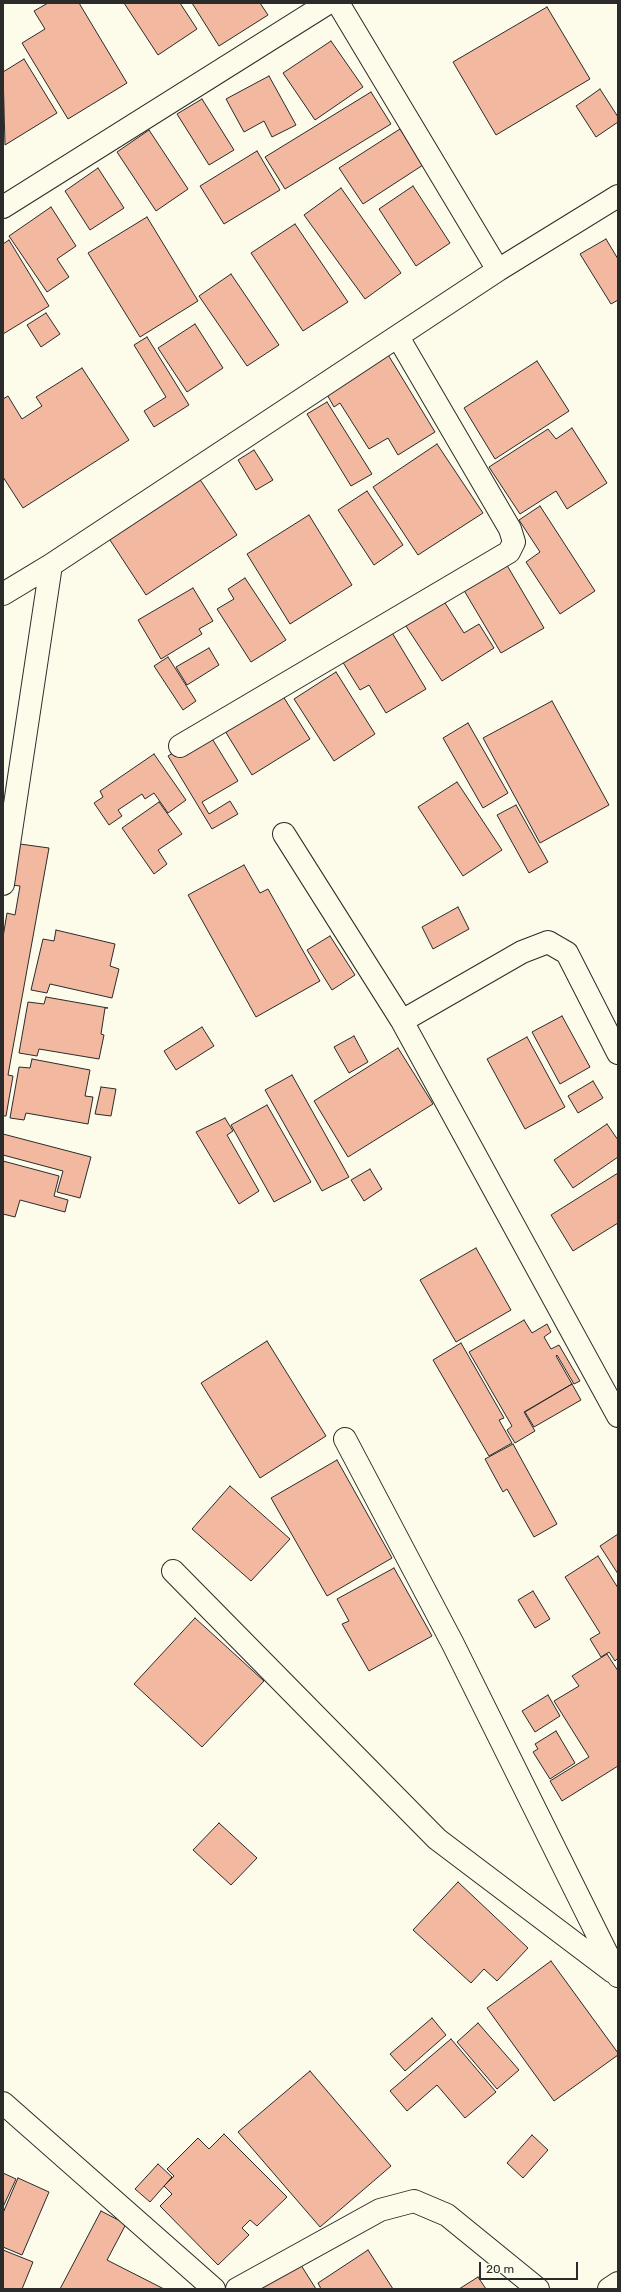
<!DOCTYPE html>
<html>
<head>
<meta charset="utf-8">
<style>
	body { margin:0 }
	#map { position:relative; width:621px; height:2292px; overflow:hidden; background:#fdfbea; font-family:Rubik,sans-serif }
	canvas { display:block }
	.frame { position:absolute; inset:0; border:4px solid #2b2b2b; pointer-events:none }
	.scale { position:absolute; left:479px; top:2262px; width:99px; height:18px; box-sizing:border-box; border:2px solid #2b2b2b; border-top:0; padding-left:5px; font-size:12px; line-height:14px; white-space:nowrap; color:#2b2b2b; -webkit-text-stroke:3px #fdfbea; paint-order:stroke }
</style>
</head>
<body>
<div id="map">
<canvas width="621" height="2292"></canvas>
<div class="frame"></div>
<div class="scale">20 m</div>
</div>
<script>
const c = document.querySelector('canvas').getContext('2d');
c.lineJoin = 'round';
function paint(path, color) { c.fillStyle = color; c.fill(path, 'evenodd'); }
const poly = rows => new Path2D(rows.map(r => 'M' + r).join(''));
function trace(path, color, width, dash) { c.strokeStyle = color; c.lineWidth = width; c.lineCap = dash ? 'butt' : 'round'; c.setLineDash(dash || []); c.stroke(path); }
const building = poly([
	[48,3,79,3,127,83,68,119,22,43,45,29,34,11,48,3],
	[124,3,180,3,197,29,158,55,124,3],
	[192,3,260,3,268,15,219,46,192,3],
	[547,7,590,79,496,135,453,62,547,7],
	[331,41,363,87,315,120,283,73,331,41],
	[24,59,57,113,5,145,3,72,24,59],
	[269,76,296,125,272,137,264,121,244,132,226,99,269,76],
	[600,89,618,117,618,122,596,137,576,106,600,89],
	[371,92,391,124,285,189,265,157,371,92],
	[202,99,234,150,209,165,177,114,202,99],
	[400,129,423,165,363,204,339,168,400,129],
	[149,130,188,189,156,211,117,152,149,130],
	[257,151,280,190,224,224,200,186,257,151],
	[98,168,124,208,90,230,65,191,98,168],
	[413,186,450,243,416,266,379,209,413,186],
	[341,188,401,273,365,299,304,215,341,188],
	[51,207,76,246,57,259,69,277,47,292,9,236,51,207],
	[147,217,198,301,140,337,88,253,147,217],
	[295,224,348,302,303,331,251,253,295,224],
	[606,239,618,259,618,300,611,304,580,254,606,239],
	[9,240,49,306,3,334,3,244,9,240],
	[231,274,279,345,247,366,199,296,231,274],
	[46,313,60,334,41,347,27,325,46,313],
	[195,324,223,368,187,392,158,348,195,324],
	[147,337,189,405,154,427,144,411,166,397,134,345,147,337],
	[387,353,435,432,398,455,388,438,369,449,340,403,334,407,325,391,387,353],
	[537,361,569,411,495,459,464,408,537,361],
	[82,368,129,440,23,508,3,477,3,399,8,396,22,419,42,406,36,397,82,368],
	[327,402,372,474,351,486,307,414,327,402],
	[572,428,607,483,567,509,556,491,520,514,489,467,548,429,556,439,572,428],
	[437,444,483,513,418,555,373,487,437,444],
	[254,450,273,480,256,490,238,460,254,450],
	[199,478,237,535,146,595,108,537,199,478],
	[367,491,403,545,374,565,338,510,367,491],
	[540,506,595,591,560,614,526,562,540,552,519,520,540,506],
	[309,515,352,585,290,624,247,554,309,515],
	[505,562,544,628,501,653,462,587,505,562],
	[245,578,286,640,251,662,217,609,234,599,228,589,245,578],
	[193,588,213,621,199,629,202,634,161,659,138,620,193,588],
	[440,595,464,633,479,624,494,648,442,681,402,620,440,595],
	[388,626,426,689,386,713,369,685,360,690,339,656,388,626],
	[209,648,219,665,187,685,176,667,209,648],
	[168,657,196,701,183,710,154,666,168,657],
	[336,672,375,734,334,761,294,699,336,672],
	[279,690,310,739,252,775,222,726,279,690],
	[552,701,609,805,540,843,483,738,552,701],
	[468,723,508,793,483,808,443,738,468,723],
	[208,732,238,781,202,802,209,814,230,801,238,814,212,829,168,756,208,732],
	[154,754,186,800,168,813,154,793,145,799,142,794,118,810,122,816,109,825,94,803,103,797,100,791,154,754],
	[457,782,502,850,463,876,418,807,457,782],
	[159,802,182,834,158,850,167,864,154,874,122,828,159,802],
	[516,805,548,862,529,873,497,815,516,805],
	[20,844,49,848,8,1075,13,1076,6,1116,3,1116,3,937,7,913,15,915,20,886,12,885,20,844],
	[244,865,260,893,268,889,320,981,256,1017,188,895,244,865],
	[458,907,469,929,433,949,422,927,458,907],
	[56,930,115,944,110,966,119,969,112,998,50,984,47,993,31,990,43,939,54,941,56,930],
	[330,936,355,975,332,990,307,950,330,936],
	[46,997,108,1008,105,1008,101,1034,104,1035,99,1059,39,1049,37,1056,19,1053,28,1002,44,1004,46,997],
	[562,1016,590,1067,560,1084,532,1032,562,1016],
	[202,1027,214,1046,176,1070,164,1051,202,1027],
	[354,1036,368,1062,349,1073,334,1047,354,1036],
	[527,1037,565,1107,525,1129,487,1059,527,1037],
	[398,1048,433,1104,348,1157,314,1101,398,1048],
	[32,1059,90,1070,85,1096,93,1097,88,1124,26,1113,24,1120,10,1118,19,1067,30,1068,32,1059],
	[292,1075,349,1177,322,1191,265,1090,292,1075],
	[593,1081,603,1098,578,1113,568,1096,593,1081],
	[101,1087,116,1089,111,1116,95,1114,101,1087],
	[267,1105,311,1182,274,1202,231,1125,267,1105],
	[225,1118,233,1131,227,1135,259,1191,239,1204,196,1132,225,1118],
	[607,1124,618,1140,618,1157,573,1188,554,1160,607,1124],
	[3,1134,91,1157,80,1198,57,1192,63,1171,3,1155,3,1134],
	[3,1161,59,1176,54,1196,68,1200,65,1212,20,1200,15,1217,3,1214,3,1161],
	[370,1169,382,1189,364,1201,351,1180,370,1169],
	[618,1173,618,1223,573,1251,551,1215,618,1173],
	[476,1248,511,1310,456,1342,420,1280,476,1248],
	[524,1320,532,1333,547,1324,551,1332,544,1337,551,1349,559,1345,580,1381,574,1384,557,1355,556,1356,572,1384,524,1412,535,1431,515,1443,507,1430,512,1426,469,1352,524,1320],
	[267,1341,326,1436,260,1478,201,1383,267,1341],
	[461,1343,504,1418,499,1420,512,1443,489,1456,433,1360,461,1343],
	[572,1384,581,1400,534,1427,525,1412,572,1384],
	[513,1444,557,1524,534,1537,507,1489,503,1492,485,1459,513,1444],
	[337,1460,392,1558,327,1596,271,1498,337,1460],
	[230,1486,290,1539,251,1581,192,1529,230,1486],
	[618,1534,618,1574,600,1546,618,1534],
	[598,1556,618,1588,618,1658,615,1661,609,1652,601,1657,590,1639,600,1633,565,1577,598,1556],
	[394,1568,432,1636,369,1671,342,1624,349,1621,337,1599,394,1568],
	[533,1591,550,1619,535,1628,518,1600,533,1591],
	[195,1618,264,1681,202,1747,134,1684,195,1618],
	[607,1654,618,1671,618,1766,562,1801,550,1781,589,1757,554,1701,579,1686,572,1676,607,1654],
	[548,1695,560,1716,535,1732,522,1711,548,1695],
	[556,1731,575,1763,550,1779,533,1752,538,1749,535,1744,556,1731],
	[219,1823,257,1858,231,1885,193,1850,219,1823],
	[458,1882,528,1948,497,1981,484,1969,471,1983,413,1930,458,1882],
	[551,1961,618,2053,618,2055,554,2101,487,2008,551,1961],
	[432,2018,446,2035,405,2071,390,2054,432,2018],
	[478,2023,519,2070,497,2089,457,2042,478,2023],
	[451,2039,496,2092,465,2118,437,2085,407,2111,390,2091,451,2039],
	[310,2071,391,2166,320,2227,238,2132,310,2071],
	[224,2134,287,2197,257,2226,250,2220,242,2228,249,2235,218,2265,160,2206,172,2194,164,2186,174,2176,167,2169,198,2138,209,2149,224,2134],
	[532,2135,548,2150,523,2178,507,2163,532,2135],
	[158,2164,172,2177,150,2202,135,2189,158,2164],
	[3,2173,16,2179,3,2207,3,2173],
	[18,2178,49,2192,22,2255,3,2247,3,2213,18,2178],
	[101,2211,126,2224,107,2260,164,2289,60,2289,101,2211],
	[3,2250,33,2262,22,2289,3,2289,3,2250],
	[368,2250,393,2289,321,2289,318,2283,368,2250],
	[299,2262,316,2289,258,2289,299,2262],
	[478,2277,486,2289,459,2289,478,2277]
]);
const minor = poly([
	[338,3,498,270],
	[3,207,328,3],
	[3,594,51,565,498,270,618,196],
	[180,746,509,552,514,542,510,529,398,337],
	[284,834,402,1021,618,1416],
	[3,884,51,565],
	[402,1021,522,952,548,942,567,953,618,1053],
	[345,1439,453,1644,618,1976],
	[173,1571,437,1839,613,1972],
	[3,2103,214,2289],
	[237,2289,380,2210,414,2201,447,2215,538,2289],
	[609,2289,618,2283]
]);
paint(building, '#f2b8a0');
trace(building, '#2b2b2b', 1);
trace(minor, '#2b2b2b', 24);
trace(minor, '#fdfbea', 22);
</script>
</body>
</html>
